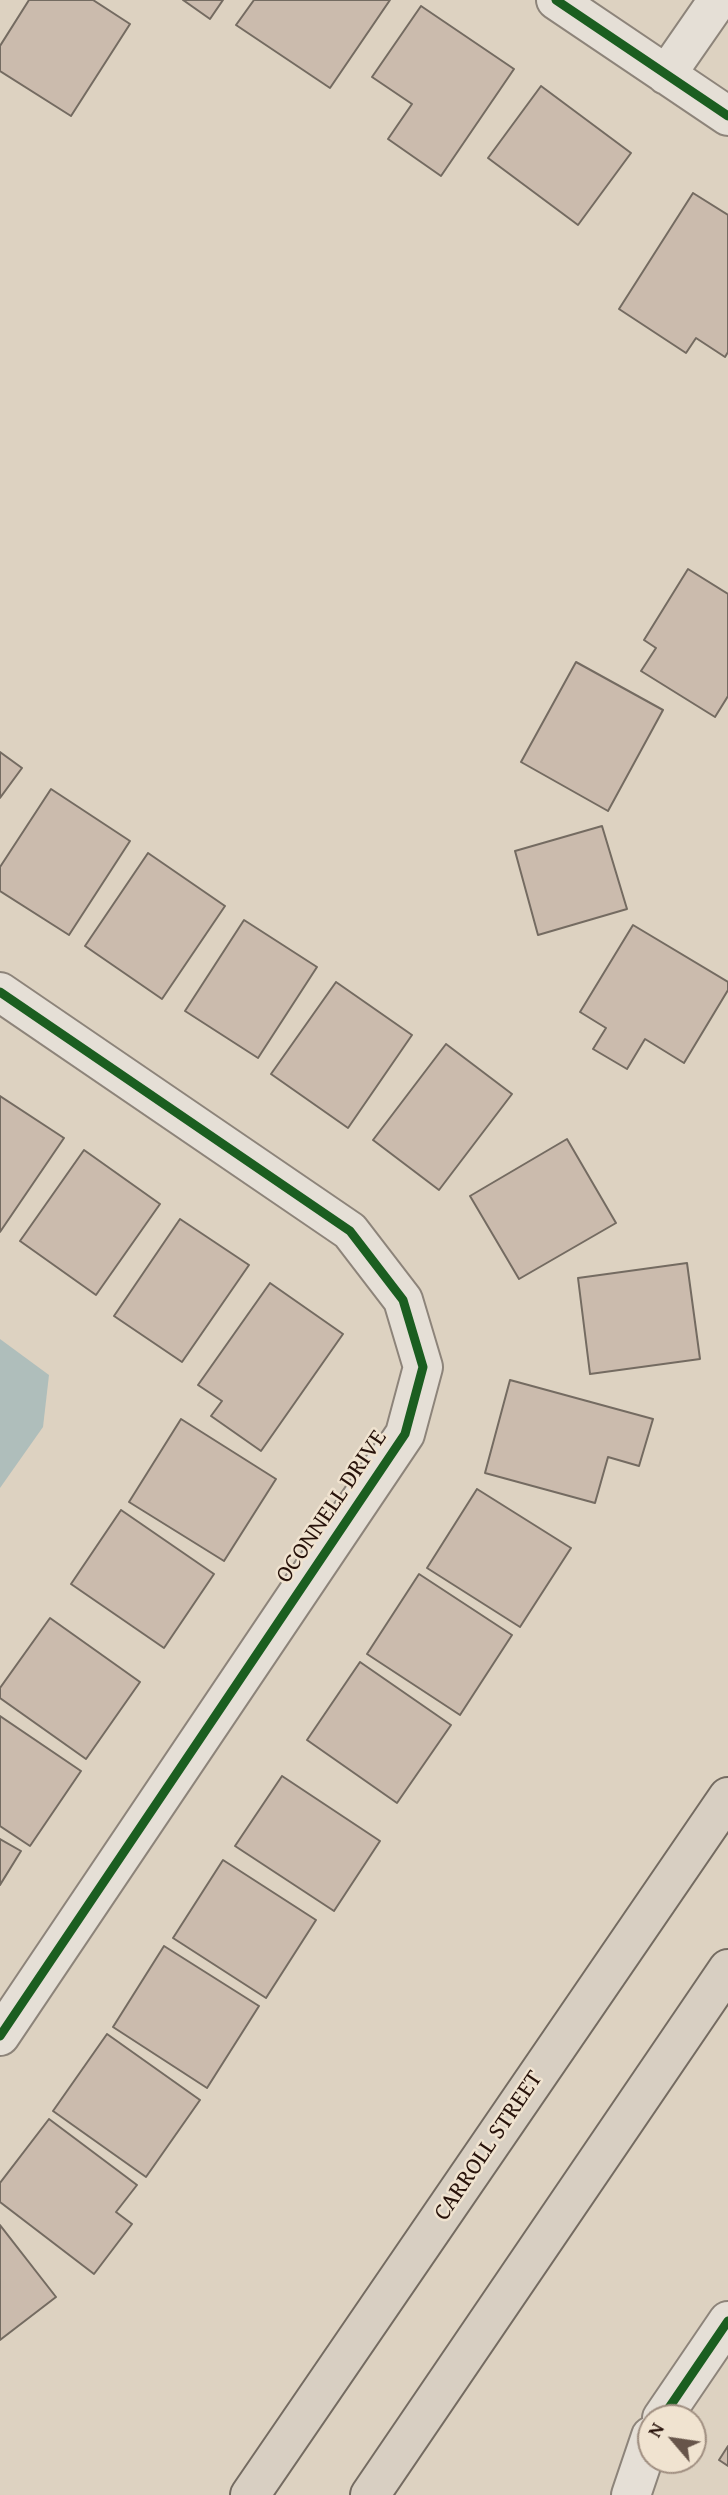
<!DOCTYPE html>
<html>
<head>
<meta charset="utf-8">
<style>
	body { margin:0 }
	#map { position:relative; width:728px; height:2495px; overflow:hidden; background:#ddd2c1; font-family:"Gentium Book Plus",serif }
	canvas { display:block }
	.north { position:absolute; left:637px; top:2404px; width:70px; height:70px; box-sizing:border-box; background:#f0e3d0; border:2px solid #a08f81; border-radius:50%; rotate:299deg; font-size:19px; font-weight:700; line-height:28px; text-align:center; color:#27120a }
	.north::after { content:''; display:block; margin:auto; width:24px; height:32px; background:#67554a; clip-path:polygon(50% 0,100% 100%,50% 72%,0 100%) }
</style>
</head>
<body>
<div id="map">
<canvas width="728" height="2495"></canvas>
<div class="north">N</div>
</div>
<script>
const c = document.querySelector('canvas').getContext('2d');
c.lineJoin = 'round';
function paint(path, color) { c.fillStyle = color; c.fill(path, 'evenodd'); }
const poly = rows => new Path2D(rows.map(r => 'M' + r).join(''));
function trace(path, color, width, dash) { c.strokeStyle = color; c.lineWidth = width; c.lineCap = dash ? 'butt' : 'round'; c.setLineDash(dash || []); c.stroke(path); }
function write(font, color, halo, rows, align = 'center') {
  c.font = font + ' "Gentium Book Plus",serif'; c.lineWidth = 5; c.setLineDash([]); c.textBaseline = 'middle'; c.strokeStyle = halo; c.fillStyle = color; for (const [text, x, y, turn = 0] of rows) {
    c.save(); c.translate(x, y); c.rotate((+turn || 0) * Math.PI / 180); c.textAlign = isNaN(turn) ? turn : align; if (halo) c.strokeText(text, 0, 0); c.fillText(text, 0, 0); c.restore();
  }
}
const water = poly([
	[0,1339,49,1375,43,1427,0,1488]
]);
const building = poly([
	[29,0,93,0,130,24,71,116,0,71,0,46,29,0],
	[183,0,223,0,210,19,183,0],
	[254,0,390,0,330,88,236,25,254,0],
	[421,6,514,69,441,176,388,139,412,104,372,77,421,6],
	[541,86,631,153,578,225,488,158,541,86],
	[693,193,728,215,728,352,725,357,696,338,686,353,619,309,693,193],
	[688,569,728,594,728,696,715,717,641,671,656,648,644,640,688,569],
	[576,662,663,710,608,811,521,762,576,662],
	[0,752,22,768,0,798,0,752],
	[51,789,130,841,69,935,0,891,0,867,51,789],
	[602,826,627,909,538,935,515,851,602,826],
	[148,853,225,906,162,999,85,946,148,853],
	[244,920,317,967,258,1058,185,1011,244,920],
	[633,925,728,982,728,990,684,1063,645,1039,627,1069,593,1049,606,1028,580,1012,633,925],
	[336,982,412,1035,348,1128,271,1074,336,982],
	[446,1044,512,1094,439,1190,373,1140,446,1044],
	[0,1096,64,1138,0,1232,0,1096],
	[567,1139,616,1223,519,1279,470,1196,567,1139],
	[84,1150,160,1204,96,1295,20,1241,84,1150],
	[180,1219,249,1265,182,1362,114,1316,180,1219],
	[687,1263,700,1359,590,1374,578,1278,687,1263],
	[270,1283,343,1334,261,1451,211,1416,222,1401,198,1385,270,1283],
	[510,1380,653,1419,639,1466,608,1457,595,1503,485,1473,510,1380],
	[181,1419,276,1479,224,1561,129,1502,181,1419],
	[477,1489,571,1548,520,1627,427,1568,477,1489],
	[121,1510,214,1574,164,1648,71,1584,121,1510],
	[419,1574,512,1635,460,1715,367,1654,419,1574],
	[50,1618,140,1682,86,1759,0,1698,0,1688,50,1618],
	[360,1662,451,1725,397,1803,307,1740,360,1662],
	[0,1716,81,1771,30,1846,0,1826,0,1716],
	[282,1776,380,1841,334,1911,235,1846,282,1776],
	[0,1839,21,1851,0,1885,0,1839],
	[223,1860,316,1920,266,1998,173,1938,223,1860],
	[164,1946,259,2006,207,2088,113,2027,164,1946],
	[107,2034,200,2100,146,2177,53,2111,107,2034],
	[49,2119,137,2185,116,2212,132,2224,94,2274,0,2202,0,2183,49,2119],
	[0,2225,56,2297,0,2340,0,2225],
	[728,2446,728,2466,719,2460,728,2446]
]);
const street = poly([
	[556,0,728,116],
	[666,75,718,0],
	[0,992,350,1231,403,1300,423,1367,405,1434,0,2036],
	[662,2418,728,2321],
	[631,2495,651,2436]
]);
const primary = poly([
	[250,2495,728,1797],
	[370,2495,728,1969]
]);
const cycleway = poly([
	[556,0,728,116],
	[0,992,350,1231,403,1300,423,1367,405,1434,0,2036],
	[662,2418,728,2321]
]);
const streetNames = [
	["OCONNELL DRIVE",332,1507,-56],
	["CARROLL STREET",489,2146,-56]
];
paint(water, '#afbebb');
paint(building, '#cbbbad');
trace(building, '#746b61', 2);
trace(street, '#8d847a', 42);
trace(primary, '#746b61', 42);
trace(street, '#e5dfd6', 38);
trace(primary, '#d8cfc2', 38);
trace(cycleway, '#1b5e20', 9);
write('24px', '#27120a', '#f0e3d0', streetNames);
</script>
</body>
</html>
